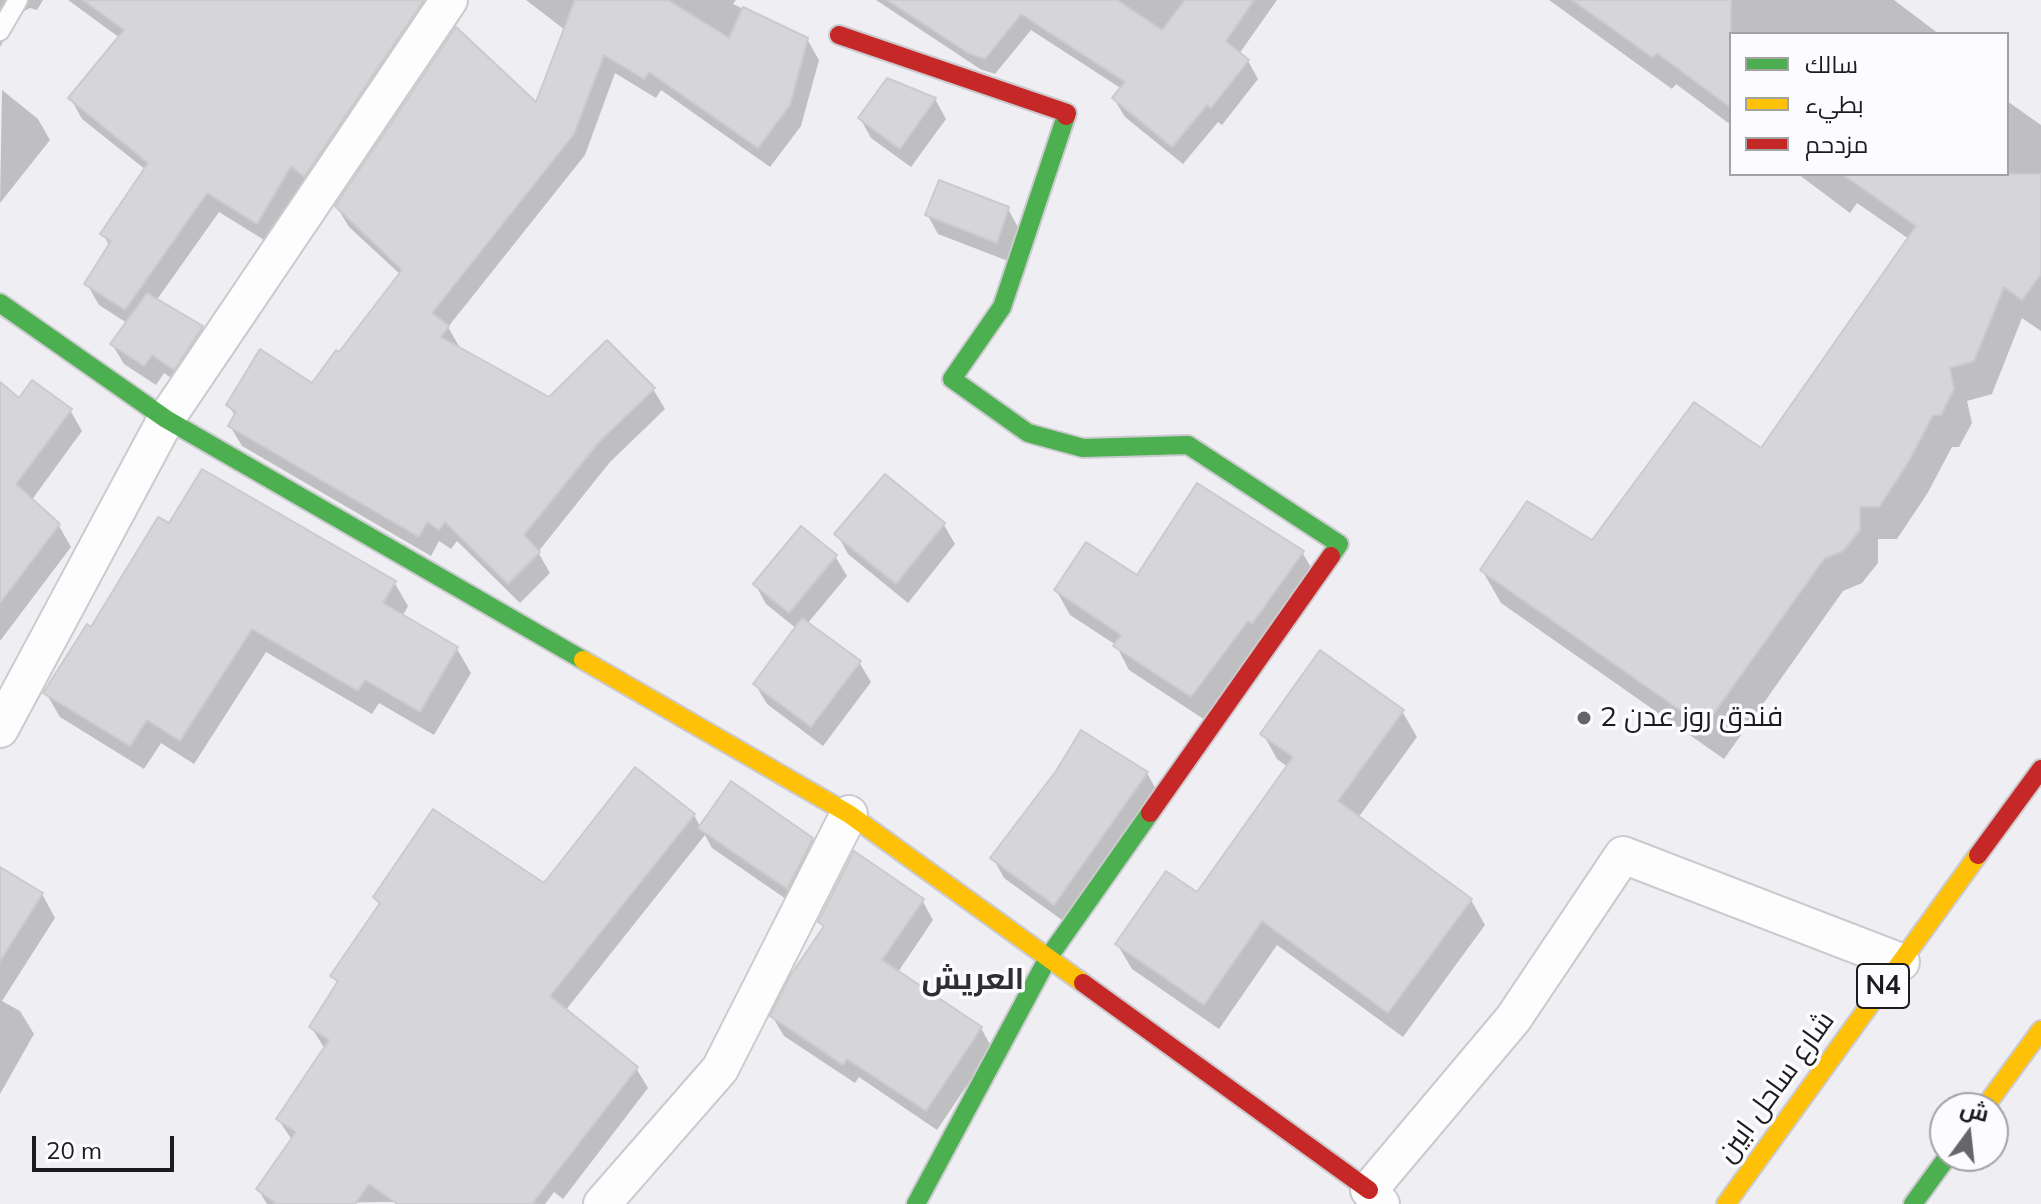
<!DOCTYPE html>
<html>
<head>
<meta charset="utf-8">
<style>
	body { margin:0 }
	#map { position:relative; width:2041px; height:1204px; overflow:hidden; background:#efeff3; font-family:Mulish,Cairo,sans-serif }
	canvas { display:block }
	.legend { position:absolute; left:1729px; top:32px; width:280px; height:144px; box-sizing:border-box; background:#fcfbfe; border:2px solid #a2a1a4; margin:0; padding:10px 14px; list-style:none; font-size:24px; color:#1c1b1e }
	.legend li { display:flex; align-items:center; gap:16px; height:40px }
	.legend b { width:40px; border:2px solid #a2a1a4 }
	.north { position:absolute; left:1929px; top:1092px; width:80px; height:80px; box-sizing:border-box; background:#fcfbfe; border:2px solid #a2a1a4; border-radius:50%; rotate:15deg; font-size:22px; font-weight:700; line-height:32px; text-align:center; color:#1c1b1e }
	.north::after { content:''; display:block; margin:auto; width:28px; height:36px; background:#666569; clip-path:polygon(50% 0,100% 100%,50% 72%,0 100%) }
	.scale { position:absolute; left:32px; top:1136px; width:142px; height:36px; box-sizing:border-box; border:4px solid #1c1b1e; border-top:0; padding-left:10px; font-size:24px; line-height:28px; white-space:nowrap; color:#1c1b1e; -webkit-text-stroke:6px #fcfbfe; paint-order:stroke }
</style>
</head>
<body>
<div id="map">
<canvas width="2041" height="1204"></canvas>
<ul class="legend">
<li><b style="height:10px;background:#4caf50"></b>سالك</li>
<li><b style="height:10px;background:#ffc107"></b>بطيء</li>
<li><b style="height:10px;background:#c62828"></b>مزدحم</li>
</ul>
<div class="north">ش</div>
<div class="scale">20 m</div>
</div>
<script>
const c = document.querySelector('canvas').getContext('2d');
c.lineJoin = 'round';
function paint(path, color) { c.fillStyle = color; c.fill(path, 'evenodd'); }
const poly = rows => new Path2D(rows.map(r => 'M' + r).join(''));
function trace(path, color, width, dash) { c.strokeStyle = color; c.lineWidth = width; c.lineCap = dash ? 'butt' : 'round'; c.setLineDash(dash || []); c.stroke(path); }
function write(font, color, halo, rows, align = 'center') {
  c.font = font + ' Mulish,Cairo,sans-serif'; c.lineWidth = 7; c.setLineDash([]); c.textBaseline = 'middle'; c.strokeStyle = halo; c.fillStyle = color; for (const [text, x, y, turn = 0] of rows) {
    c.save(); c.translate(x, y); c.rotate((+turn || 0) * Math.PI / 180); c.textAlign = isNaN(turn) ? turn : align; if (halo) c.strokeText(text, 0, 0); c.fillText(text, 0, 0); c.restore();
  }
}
const shadow = poly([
	[0,0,43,0,37,10,30,8,19,14,0,47],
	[68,0,424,0,435,19,269,243,219,212,156,301,202,328,213,347,186,388,164,373,156,385,124,364,112,344,127,323,99,305,87,284,110,247,103,234,146,170,82,119,71,99,120,38],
	[526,0,736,0,733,4,807,39,819,60,801,126,770,167,661,90,656,98,615,73,585,155,448,327,460,348,550,399,653,389,665,409,610,462,538,552,550,573,520,603,457,541,451,549,439,541,431,556,242,446,230,426,236,417,228,405,313,386,401,275,349,227,337,207,537,106,565,30],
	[876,0,1277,0,1239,54,1248,61,1258,79,1222,125,1218,122,1183,164,1125,117,1114,99,1122,89,1031,30,995,74,980,69],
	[1549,0,1894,0,1939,34,1731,34,1731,125,1676,84,1672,89],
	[2,90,38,119,50,140,0,203],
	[935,99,946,119,911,167,871,138,860,118],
	[2007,101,2041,125,2041,331,2022,318,1992,394,1967,401,1972,423,1959,447,1952,447,1927,494,1897,539,1878,539,1878,563,1862,583,1843,591,1724,759,1501,603,1482,570,1593,543,1762,450,1909,239,1857,203,1850,213,1798,174,2007,174],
	[1008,209,1019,229,1008,261,938,234,927,214],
	[0,384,19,400,70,410,82,431,31,501,59,526,71,547,0,641],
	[885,477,944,525,955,544,908,603,848,554,837,534],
	[169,526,394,582,408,606,402,617,457,649,471,673,434,735,379,703,372,714,266,652,194,764,161,743,144,769,60,717,46,693],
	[1302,552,1316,576,1205,720,1129,670,1116,645,1070,615,1056,590],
	[835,556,847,576,807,624,859,662,871,682,823,746,767,704,755,684,797,629,766,604,755,584],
	[1402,711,1417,737,1358,818,1471,900,1485,925,1403,1037,1277,945,1219,1029,1132,969,1117,944,1198,895,1288,767,1277,759,1263,734],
	[1147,773,1158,793,1066,923,1004,878,993,858],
	[694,815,701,828,812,839,823,859,799,908,712,848,705,835,565,1011,636,1068,648,1088,563,1199,554,1192,545,1204,381,1202,267,1204,258,1189,292,1140,278,1119,325,1049,311,1027,338,985,333,976,380,906,375,898,545,886],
	[0,869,42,894,55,918,2,1001,20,1011,34,1034,0,1094],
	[922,900,933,920,898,972,981,1028,992,1048,937,1130,859,1077,855,1083,784,1036,772,1016,825,929,820,922]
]);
const building = poly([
	[83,0,424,0,304,177,291,166,257,224,207,193,125,310,84,284,111,241,100,234,148,163,68,98,124,30,83,0],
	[575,0,668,0,729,38,743,7,808,38,790,105,758,148,649,72,644,79,604,55,574,134,432,313,449,326,441,337,549,397,607,340,655,388,599,442,524,535,540,552,508,584,445,522,439,530,427,522,419,537,228,426,236,412,226,405,260,349,312,383,336,350,339,352,402,270,335,206,456,27,536,102,575,0],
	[887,0,1117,0,1162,30,1185,0,1254,0,1226,41,1249,60,1211,108,1207,105,1172,147,1112,98,1125,82,1021,14,985,59,968,53,887,0],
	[1572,0,1731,0,1731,108,1657,53,1653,58,1572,0],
	[887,78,936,98,900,149,858,118,887,78],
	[1842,174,2041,174,2041,274,2022,300,2004,287,1974,361,1950,368,1954,389,1941,415,1933,415,1909,461,1879,507,1860,507,1860,530,1843,551,1824,559,1704,727,1480,570,1527,501,1592,540,1694,402,1761,448,1916,226,1842,174],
	[939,180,1009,207,997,243,925,215,939,180],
	[147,293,203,326,174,370,152,355,144,366,110,344,147,293],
	[32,380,72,409,16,484,60,524,0,603,0,382,19,398,32,380],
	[202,469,396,581,383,603,458,647,420,712,365,680,358,691,252,629,180,741,147,720,130,746,43,693,87,624,91,627,158,517,169,523,202,469],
	[885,474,945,523,896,584,834,534,885,474],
	[1197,483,1304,551,1252,624,1248,621,1191,697,1113,646,1121,635,1054,590,1086,542,1137,575,1197,483],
	[801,526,837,555,789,613,753,584,801,526],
	[802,618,861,661,811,727,753,684,802,618],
	[1320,650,1404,710,1338,801,1472,899,1388,1013,1262,921,1204,1005,1115,944,1166,871,1197,892,1293,757,1260,734,1320,650],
	[1081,730,1148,772,1054,905,990,858,1056,771,1081,730],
	[635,767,695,814,550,996,638,1067,532,1204,398,1204,369,1184,355,1204,277,1204,256,1189,296,1132,276,1119,329,1040,309,1027,338,981,330,976,380,903,373,897,433,809,544,883,635,767],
	[731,781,813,838,787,889,698,828,731,781],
	[854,851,924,899,882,960,982,1027,926,1111,847,1059,843,1065,770,1016,790,976,824,926,818,922,854,851],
	[0,867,43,893,0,961,0,867]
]);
const lane = poly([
	[0,31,18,0]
]);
const street = poly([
	[0,729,166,419,449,0],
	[602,1204,720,1069,849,814],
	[1381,1204,1369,1190,1513,1019,1623,855,1901,962]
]);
const fast = poly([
	[1066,116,1002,307,952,379,1028,433,1083,448,1188,445,1339,544,1331,556],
	[0,303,166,419,583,660],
	[916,1204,1048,958,1150,813],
	[1913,1204,1948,1156]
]);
const slow = poly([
	[583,660,849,814,1083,983],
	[1984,1108,2041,1030],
	[1726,1204,1978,855]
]);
const jam = poly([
	[839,35,1067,113,1066,116],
	[1150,813,1331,556],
	[1978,855,2041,769],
	[1083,983,1369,1190]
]);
const markers = [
	[1584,718,8,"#666569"]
];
const shields = [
	[1883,986,52]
];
const shieldNames = [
	["N4",1883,986]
];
const poiNames = [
	["فندق روز عدن 2",1600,718]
];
const streetNames = [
	["شارع ساحل ابين",1776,1087,-54]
];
const neighbourhoodNames = [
	["العريش",973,980]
];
paint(shadow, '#0003');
paint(building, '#d6d6d8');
trace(building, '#cbcbce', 2);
trace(lane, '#cbcace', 22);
trace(street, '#cbcace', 40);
trace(fast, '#cbcace', 22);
trace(slow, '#cbcace', 22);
trace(jam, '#cbcace', 22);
trace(lane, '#fdfdfd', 18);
trace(street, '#fdfdfd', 36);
trace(fast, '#4caf50', 18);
trace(slow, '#ffc107', 18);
trace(jam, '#c62828', 18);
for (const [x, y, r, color] of markers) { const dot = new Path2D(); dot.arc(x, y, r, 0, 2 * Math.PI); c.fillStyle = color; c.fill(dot); trace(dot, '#fcfbfe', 3); }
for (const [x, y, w] of shields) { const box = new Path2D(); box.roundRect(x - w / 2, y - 22, w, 44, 6); c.fillStyle = '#fcfbfe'; c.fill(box); trace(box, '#1c1b1e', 2); }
write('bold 26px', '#1c1b1e', null, shieldNames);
write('28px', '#1c1b1e', '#fcfbfe', poiNames, 'left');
write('28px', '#1c1b1e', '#fcfbfe', streetNames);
write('bold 30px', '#2f2e34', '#fcfbfe', neighbourhoodNames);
</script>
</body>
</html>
